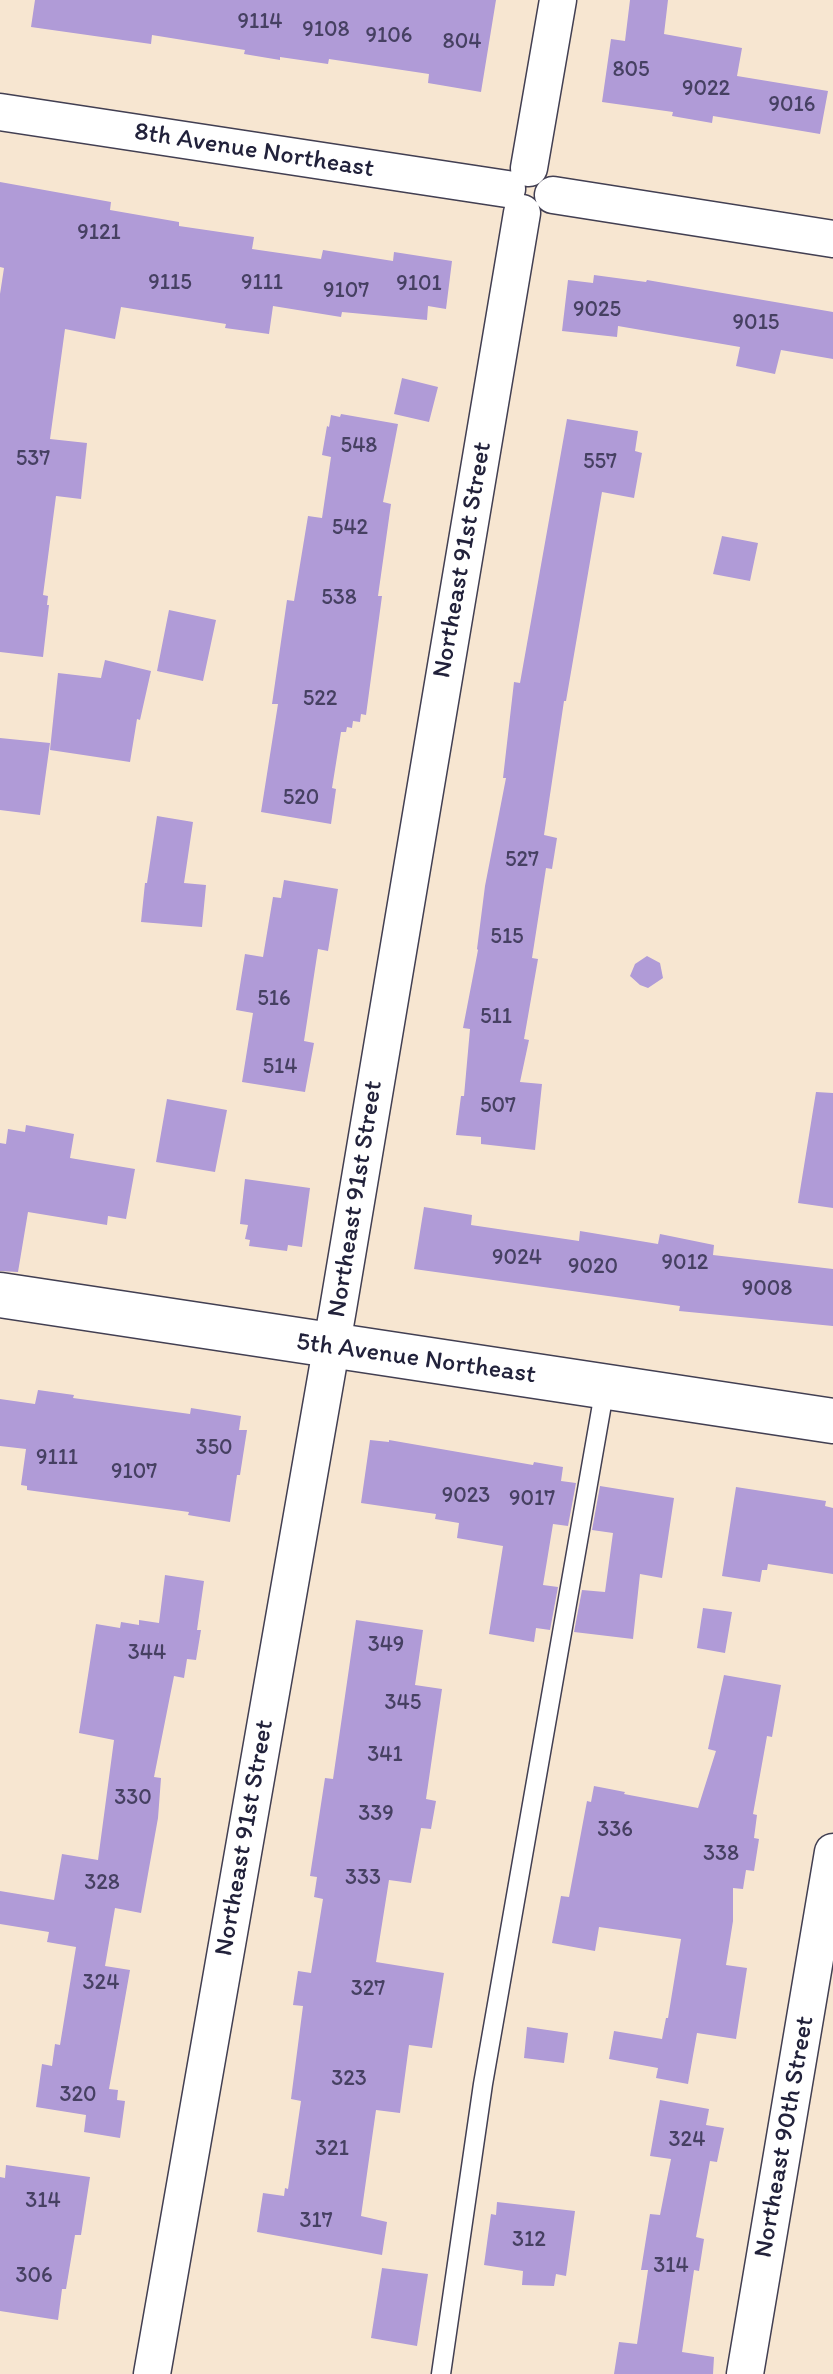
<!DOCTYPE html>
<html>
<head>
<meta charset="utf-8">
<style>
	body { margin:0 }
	canvas { display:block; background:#f7e6d1 }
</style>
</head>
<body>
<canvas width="833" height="2374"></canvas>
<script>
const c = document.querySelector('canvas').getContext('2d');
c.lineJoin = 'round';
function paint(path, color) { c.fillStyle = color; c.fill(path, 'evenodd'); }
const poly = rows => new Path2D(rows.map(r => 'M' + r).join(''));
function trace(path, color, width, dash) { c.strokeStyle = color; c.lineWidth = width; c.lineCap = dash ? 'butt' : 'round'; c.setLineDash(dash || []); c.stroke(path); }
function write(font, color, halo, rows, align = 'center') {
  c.font = font + ' Itim,sans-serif'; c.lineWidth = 8; c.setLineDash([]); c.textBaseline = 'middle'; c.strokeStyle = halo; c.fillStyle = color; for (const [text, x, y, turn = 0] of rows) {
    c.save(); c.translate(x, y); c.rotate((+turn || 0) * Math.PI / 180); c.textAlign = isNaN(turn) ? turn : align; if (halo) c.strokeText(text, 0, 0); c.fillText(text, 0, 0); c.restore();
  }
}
const building = poly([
	[35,0,496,0,481,92,428,83,429,74,329,59,328,64,280,57,280,60,244,54,245,50,152,35,151,44,31,27],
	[630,0,668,0,664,34,742,48,737,76,828,91,820,134,713,116,712,123,672,116,673,112,602,102,611,39,625,41],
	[0,182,111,202,110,210,179,222,179,226,254,237,252,249,321,259,323,250,393,261,394,252,452,261,446,309,428,306,427,320,342,312,341,317,273,306,269,334,225,328,226,324,121,307,115,339,65,329,50,439,87,443,81,499,56,496,43,595,48,596,47,605,49,605,43,657,0,652,0,294,4,268,0,267],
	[594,275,646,282,647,280,833,312,833,359,781,350,775,374,736,366,740,347,618,326,617,337,562,331,568,280,593,283],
	[402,378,438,387,429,422,394,414],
	[341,414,398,424,383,502,391,504,378,596,382,596,366,715,361,714,360,722,353,721,352,728,347,727,346,732,341,732,332,788,336,789,331,824,261,812,278,704,272,704,287,600,294,601,308,516,322,518,331,457,322,455,327,426,329,427,331,415,340,417],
	[567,419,638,431,635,451,642,453,634,498,602,492,566,701,564,701,544,835,557,838,552,869,546,868,532,958,538,959,524,1039,529,1040,520,1082,542,1084,535,1150,481,1144,481,1137,456,1135,461,1096,464,1096,470,1029,463,1028,478,950,477,949,485,886,506,778,503,778,514,682,520,683],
	[722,536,758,543,750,581,713,574],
	[169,610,216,620,203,681,157,671],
	[105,660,151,671,140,720,137,719,130,762,50,750,58,673,101,678],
	[0,738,50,743,40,815,0,810],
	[157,816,193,822,184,883,206,885,202,927,141,922,145,883,147,883],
	[284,880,338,889,328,951,318,949,304,1041,314,1043,305,1092,242,1082,253,1013,236,1010,245,954,263,957,273,897,281,898],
	[647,956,660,963,663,978,648,988,640,985,630,976,635,964],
	[816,1092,833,1093,833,1208,798,1203],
	[167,1099,227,1110,215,1172,156,1162],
	[26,1125,74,1134,70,1158,135,1169,126,1219,108,1216,107,1225,28,1212,18,1272,0,1271,0,1143,6,1144,8,1129,25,1132],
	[245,1179,310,1188,302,1247,288,1245,287,1251,249,1246,250,1240,245,1239,248,1225,240,1224],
	[424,1207,472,1215,471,1225,579,1241,580,1231,658,1244,660,1234,714,1245,713,1255,833,1269,833,1326,679,1311,680,1306,414,1269],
	[38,1390,74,1395,73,1398,190,1414,191,1408,241,1416,239,1430,247,1430,240,1475,237,1475,230,1522,188,1515,189,1512,27,1490,27,1486,21,1485,26,1449,0,1446,0,1399,35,1404],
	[370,1440,389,1442,389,1440,533,1465,534,1462,563,1467,561,1481,576,1483,568,1526,553,1524,543,1585,558,1587,550,1630,536,1628,534,1642,489,1634,503,1546,457,1538,459,1523,435,1519,436,1514,361,1503],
	[600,1486,674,1498,662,1578,640,1574,633,1639,574,1632,582,1590,605,1592,613,1533,592,1530],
	[736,1487,826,1501,825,1506,833,1508,833,1574,768,1564,767,1570,762,1570,760,1582,722,1576],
	[165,1575,204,1581,197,1630,201,1630,196,1660,187,1659,184,1678,174,1676,154,1777,161,1778,158,1818,141,1913,115,1908,105,1966,130,1970,109,2089,118,2090,117,2100,125,2101,120,2138,84,2132,86,2115,36,2107,42,2064,52,2066,55,2044,60,2045,76,1947,47,1942,49,1932,0,1924,0,1891,54,1900,62,1854,98,1860,114,1740,79,1733,96,1624,120,1628,121,1622,139,1625,139,1620,159,1623],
	[703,1608,732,1612,725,1653,697,1648],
	[356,1620,423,1630,415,1685,442,1689,426,1799,436,1801,431,1829,421,1828,411,1883,389,1880,376,1962,444,1973,432,2048,409,2045,400,2113,376,2110,361,2216,387,2222,382,2255,257,2232,263,2193,284,2196,285,2188,288,2189,301,2101,291,2099,303,2006,293,2005,298,1971,311,1973,323,1899,314,1897,317,1877,310,1876,325,1778,333,1779],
	[724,1675,781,1685,772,1737,767,1736,753,1814,757,1815,754,1838,759,1839,754,1871,746,1870,743,1889,733,1888,733,1921,726,1965,747,1968,736,2039,697,2033,688,2084,656,2078,658,2068,609,2059,614,2031,662,2039,666,2018,668,2018,681,1939,599,1927,595,1951,552,1943,561,1896,569,1897,587,1801,591,1802,594,1786,625,1792,624,1794,698,1808,716,1751,708,1749],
	[527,2027,568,2033,564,2063,524,2058],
	[660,2100,709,2109,706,2125,724,2128,717,2162,710,2161,696,2237,704,2239,699,2271,694,2270,682,2352,714,2357,713,2374,614,2374,619,2342,637,2344,648,2270,641,2270,650,2214,660,2215,671,2159,650,2156],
	[6,2165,90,2177,81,2235,75,2235,66,2289,62,2289,58,2320,0,2311,0,2177,5,2178],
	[497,2202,575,2211,566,2276,556,2274,554,2286,522,2285,523,2271,484,2265,491,2214,496,2215],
	[382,2268,428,2274,417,2346,371,2338]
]);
const lane = poly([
	[441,2374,483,2084,605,1387]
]);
const street = poly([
	[0,112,507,189],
	[529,168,558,0],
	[553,195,833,239],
	[152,2374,338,1309,522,213],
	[745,2374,833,1852]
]);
const secondary = poly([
	[0,1295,833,1421]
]);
const numberNames = [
	["9114",260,22],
	["9108",326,30],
	["9106",389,36],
	["804",462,42],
	["805",631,70],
	["9022",706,89],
	["9016",792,105],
	["9121",99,233],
	["9115",170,283],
	["9111",262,283],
	["9101",419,284],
	["9107",346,291],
	["9025",597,310],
	["9015",756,323],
	["548",359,446],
	["537",33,459],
	["557",600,462],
	["542",350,528],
	["538",339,598],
	["522",320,699],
	["520",301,798],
	["527",522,860],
	["515",507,937],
	["516",274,999],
	["511",496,1017],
	["514",280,1067],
	["507",498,1106],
	["9024",517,1258],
	["9012",685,1263],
	["9020",593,1267],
	["9008",767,1289],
	["350",214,1448],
	["9111",57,1458],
	["9107",134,1472],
	["9023",466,1496],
	["9017",532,1499],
	["349",386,1645],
	["344",147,1653],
	["345",403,1703],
	["341",385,1755],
	["330",133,1798],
	["339",376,1814],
	["336",615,1830],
	["338",721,1854],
	["333",363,1878],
	["328",102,1883],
	["324",101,1983],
	["327",368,1989],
	["323",349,2079],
	["320",78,2095],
	["324",687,2140],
	["321",332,2149],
	["314",43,2201],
	["317",316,2221],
	["312",529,2240],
	["314",671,2266],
	["306",34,2276]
];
const streetNames = [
	["8th Avenue Northeast",254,151,9],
	["Northeast 91st Street",463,560,-80],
	["Northeast 91st Street",356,1199,-81],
	["5th Avenue Northeast",416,1359,8],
	["Northeast 91st Street",245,1838,-80],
	["Northeast 90th Street",785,2137,-80]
];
paint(building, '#b09bd7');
trace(lane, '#423f52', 21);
trace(street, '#423f52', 39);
trace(secondary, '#423f52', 47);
trace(lane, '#fff', 18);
trace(street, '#fff', 36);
trace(secondary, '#fff', 44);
write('22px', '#464062', null, numberNames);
write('26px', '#22223b', '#fff', streetNames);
</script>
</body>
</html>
